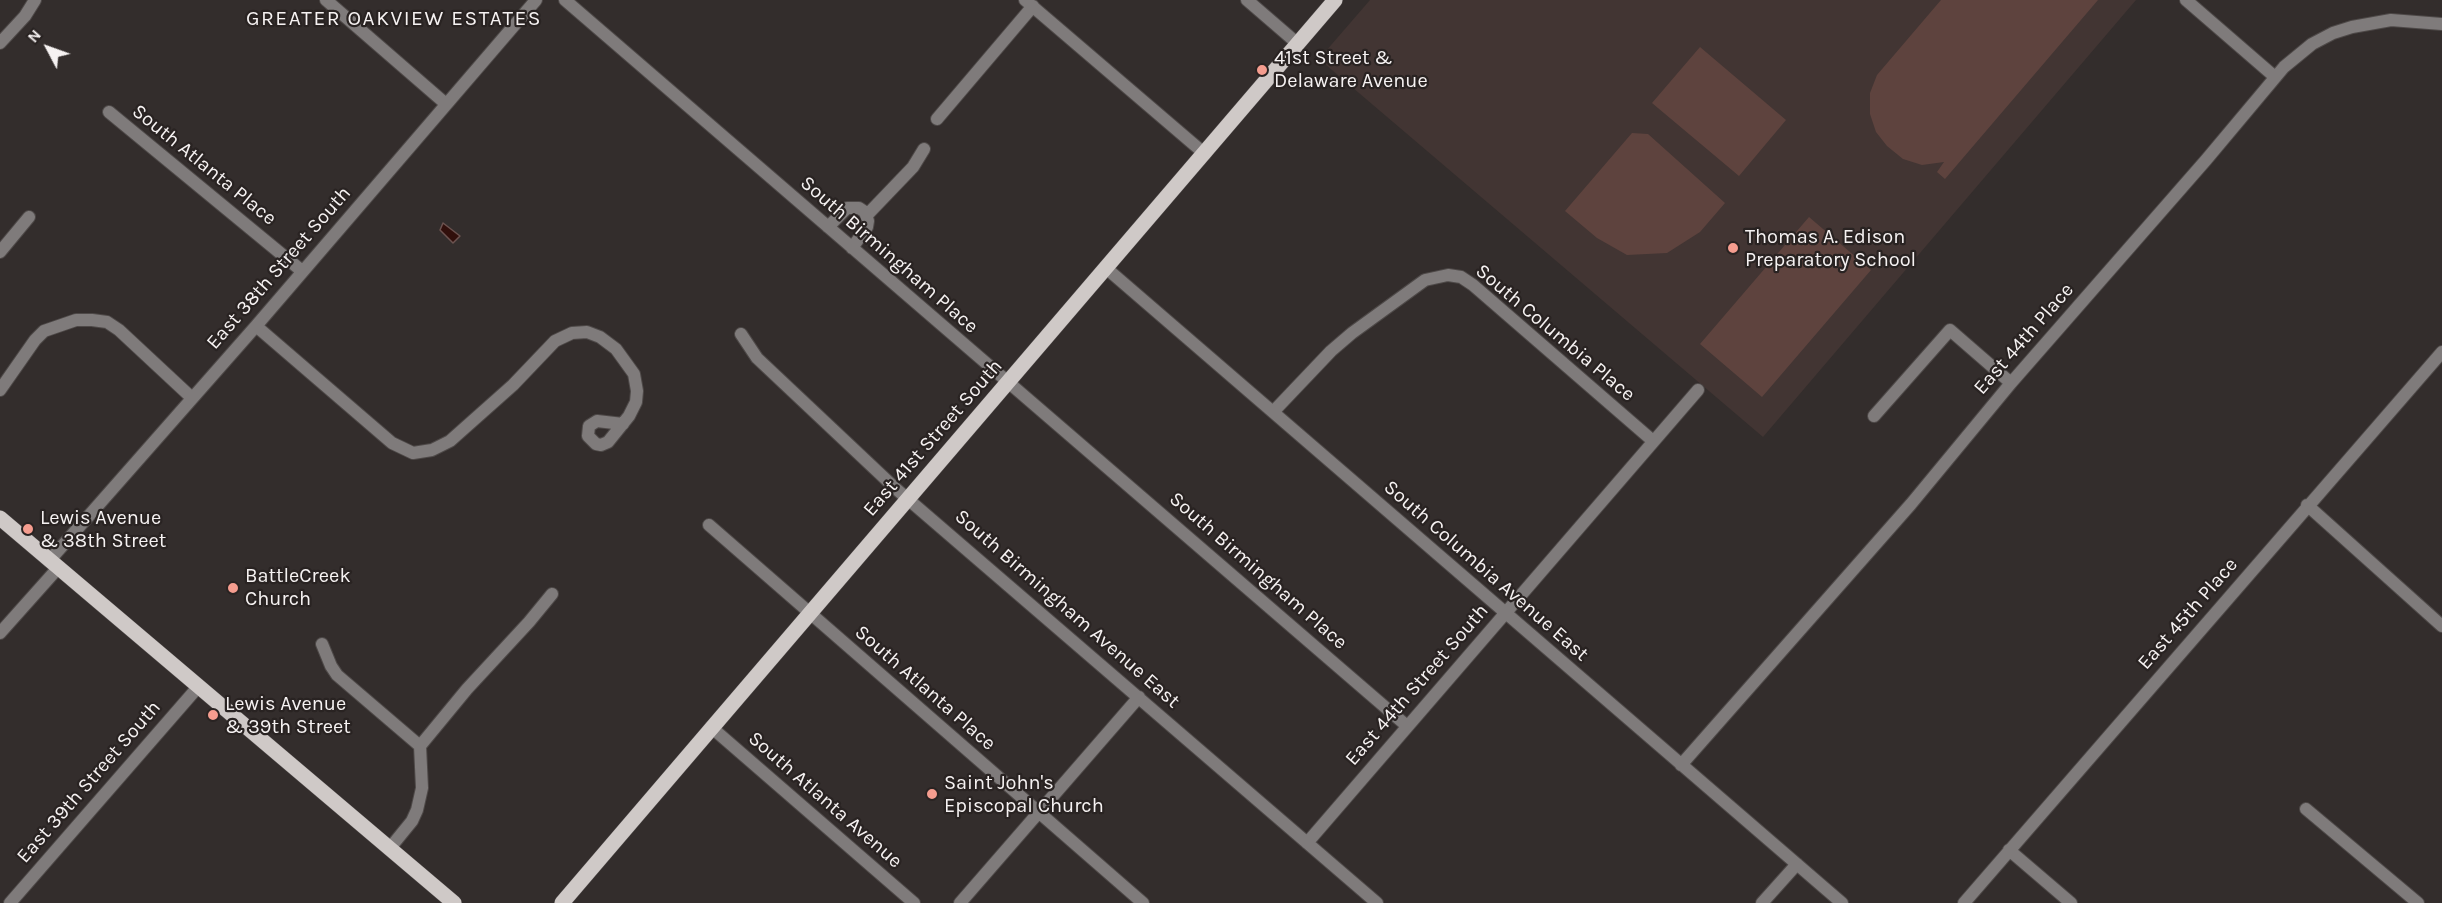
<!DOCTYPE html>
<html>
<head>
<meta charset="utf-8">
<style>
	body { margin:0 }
	#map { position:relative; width:2442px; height:903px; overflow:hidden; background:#332d2c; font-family:Karla,sans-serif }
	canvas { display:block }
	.north { position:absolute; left:18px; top:18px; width:60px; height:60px; -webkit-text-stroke:4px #292322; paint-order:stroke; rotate:311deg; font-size:16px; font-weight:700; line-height:24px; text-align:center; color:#f6f2f2 }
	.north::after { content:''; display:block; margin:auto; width:21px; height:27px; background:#f6f2f2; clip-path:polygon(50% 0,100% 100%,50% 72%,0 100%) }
</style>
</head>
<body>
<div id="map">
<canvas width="2442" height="903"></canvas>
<div class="north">N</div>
</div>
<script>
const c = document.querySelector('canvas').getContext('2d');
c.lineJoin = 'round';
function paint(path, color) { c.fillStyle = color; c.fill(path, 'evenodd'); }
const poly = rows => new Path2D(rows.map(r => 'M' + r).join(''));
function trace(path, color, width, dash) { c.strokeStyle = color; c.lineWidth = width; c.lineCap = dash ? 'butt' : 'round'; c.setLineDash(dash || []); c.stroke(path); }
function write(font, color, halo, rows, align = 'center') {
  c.font = font + ' Karla,sans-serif'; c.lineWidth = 4.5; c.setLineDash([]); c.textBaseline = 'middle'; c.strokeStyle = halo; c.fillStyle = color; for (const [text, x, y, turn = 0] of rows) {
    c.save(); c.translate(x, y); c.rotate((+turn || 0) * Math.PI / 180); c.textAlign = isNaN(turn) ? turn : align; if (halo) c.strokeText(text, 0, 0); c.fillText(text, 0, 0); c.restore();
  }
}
const built = poly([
	[1370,0,2136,0,1763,437,1319,59]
]);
const green = poly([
	[1941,0,2098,0,1945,179,1937,172,1944,162,1922,165,1903,159,1887,146,1876,132,1870,114,1870,93,1877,75],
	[1700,47,1786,120,1739,176,1652,103],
	[1632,133,1648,134,1725,203,1700,232,1667,253,1627,255,1597,238,1565,211],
	[1809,217,1871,270,1762,397,1700,344]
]);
const water = poly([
	[443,223,460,236,453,243,440,230,443,223]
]);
const minor = poly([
	[326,0,446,104],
	[565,0,1407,726],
	[1025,0,1205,154],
	[1247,0,1298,44],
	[2186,0,2275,77],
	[0,43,25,16,35,0],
	[109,112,302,271],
	[937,119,1033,6],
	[867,215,913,167,924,149],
	[828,227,847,208,859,208,865,212,868,221,867,227,852,248],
	[0,252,29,217],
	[1106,268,1842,903],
	[256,326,392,443,413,453,432,450,450,441,513,385,555,341,572,333,587,332,600,337,616,349,634,374,637,391,636,402,629,416,608,442,601,445,596,444,588,436,589,426,597,421,623,424],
	[741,334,757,358,895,488,1377,903],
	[0,390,35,340,44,331,76,320,92,320,107,322,119,330,192,398],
	[1273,412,1331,351,1352,333,1425,280,1448,275,1461,277,1473,285,1653,441],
	[1874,416,1950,330,2011,383],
	[2307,505,2442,626],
	[709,525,1143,903],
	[49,561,256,326,536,0],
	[0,633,58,568],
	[322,644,331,666,337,675,420,746],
	[711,727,914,903],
	[1681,765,1911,504,2011,383,2206,160,2284,67,2312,44,2333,33,2352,27,2391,20,2442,24],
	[2306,809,2418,903],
	[1307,843,1698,390],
	[390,848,412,821,417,810,422,788,420,746,467,689,529,622,552,594],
	[2009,850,2071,903],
	[10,903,198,687],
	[960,903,1139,697],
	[1762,903,1797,864],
	[1964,903,2442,352]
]);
const major = poly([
	[0,518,454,903],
	[562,903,1335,0]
]);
const markers = [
	[1262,70,6,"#f59d8f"],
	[1733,248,6,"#f59d8f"],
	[28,529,6,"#f59d8f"],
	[233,588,6,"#f59d8f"],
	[213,715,6,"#f59d8f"],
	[932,794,6,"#f59d8f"]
];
const poiNames = [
	["41st Street &",1274,58],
	["Delaware Avenue",1274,81],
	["Thomas A. Edison",1745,237],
	["Preparatory School",1745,260],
	["Lewis Avenue",40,518],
	["& 38th Street",40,541],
	["BattleCreek",245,576],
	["Church",245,599],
	["Lewis Avenue",225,704],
	["& 39th Street",225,727],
	["Saint John's",944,783],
	["Episcopal Church",944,806]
];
const streetNames = [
	["South Atlanta Place",204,165,39],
	["South Birmingham Place",889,255,41],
	["East 38th Street South",279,268,-49],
	["South Columbia Place",1555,333,40],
	["East 44th Place",2024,339,-49],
	["East 41st Street South",933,438,-49],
	["South Birmingham Place",1258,571,41],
	["South Columbia Avenue East",1486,571,41],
	["South Birmingham Avenue East",1067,609,41],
	["East 45th Place",2188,614,-49],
	["East 44th Street South",1417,685,-49],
	["South Atlanta Place",925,688,41],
	["East 39th Street South",89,782,-49],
	["South Atlanta Avenue",825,800,41]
];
const neighbourhoodNames = [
	["GREATER OAKVIEW ESTATES",394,19]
];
paint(built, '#423533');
paint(green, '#5e433e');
paint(water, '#310f0b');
trace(water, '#6c5350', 1.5);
trace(minor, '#4e4948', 14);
trace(major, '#4e4948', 16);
trace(minor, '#7f7b7b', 12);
trace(major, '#cfc9c7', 15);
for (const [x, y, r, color] of markers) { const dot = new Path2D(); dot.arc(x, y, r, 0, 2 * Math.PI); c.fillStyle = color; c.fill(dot); trace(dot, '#292322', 2); }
write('20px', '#f6f2f2', '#292322', poiNames, 'left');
write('20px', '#f6f2f2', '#292322', streetNames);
c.letterSpacing = '1.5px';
write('21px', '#f6f2f2', '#292322', neighbourhoodNames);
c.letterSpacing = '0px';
</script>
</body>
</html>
